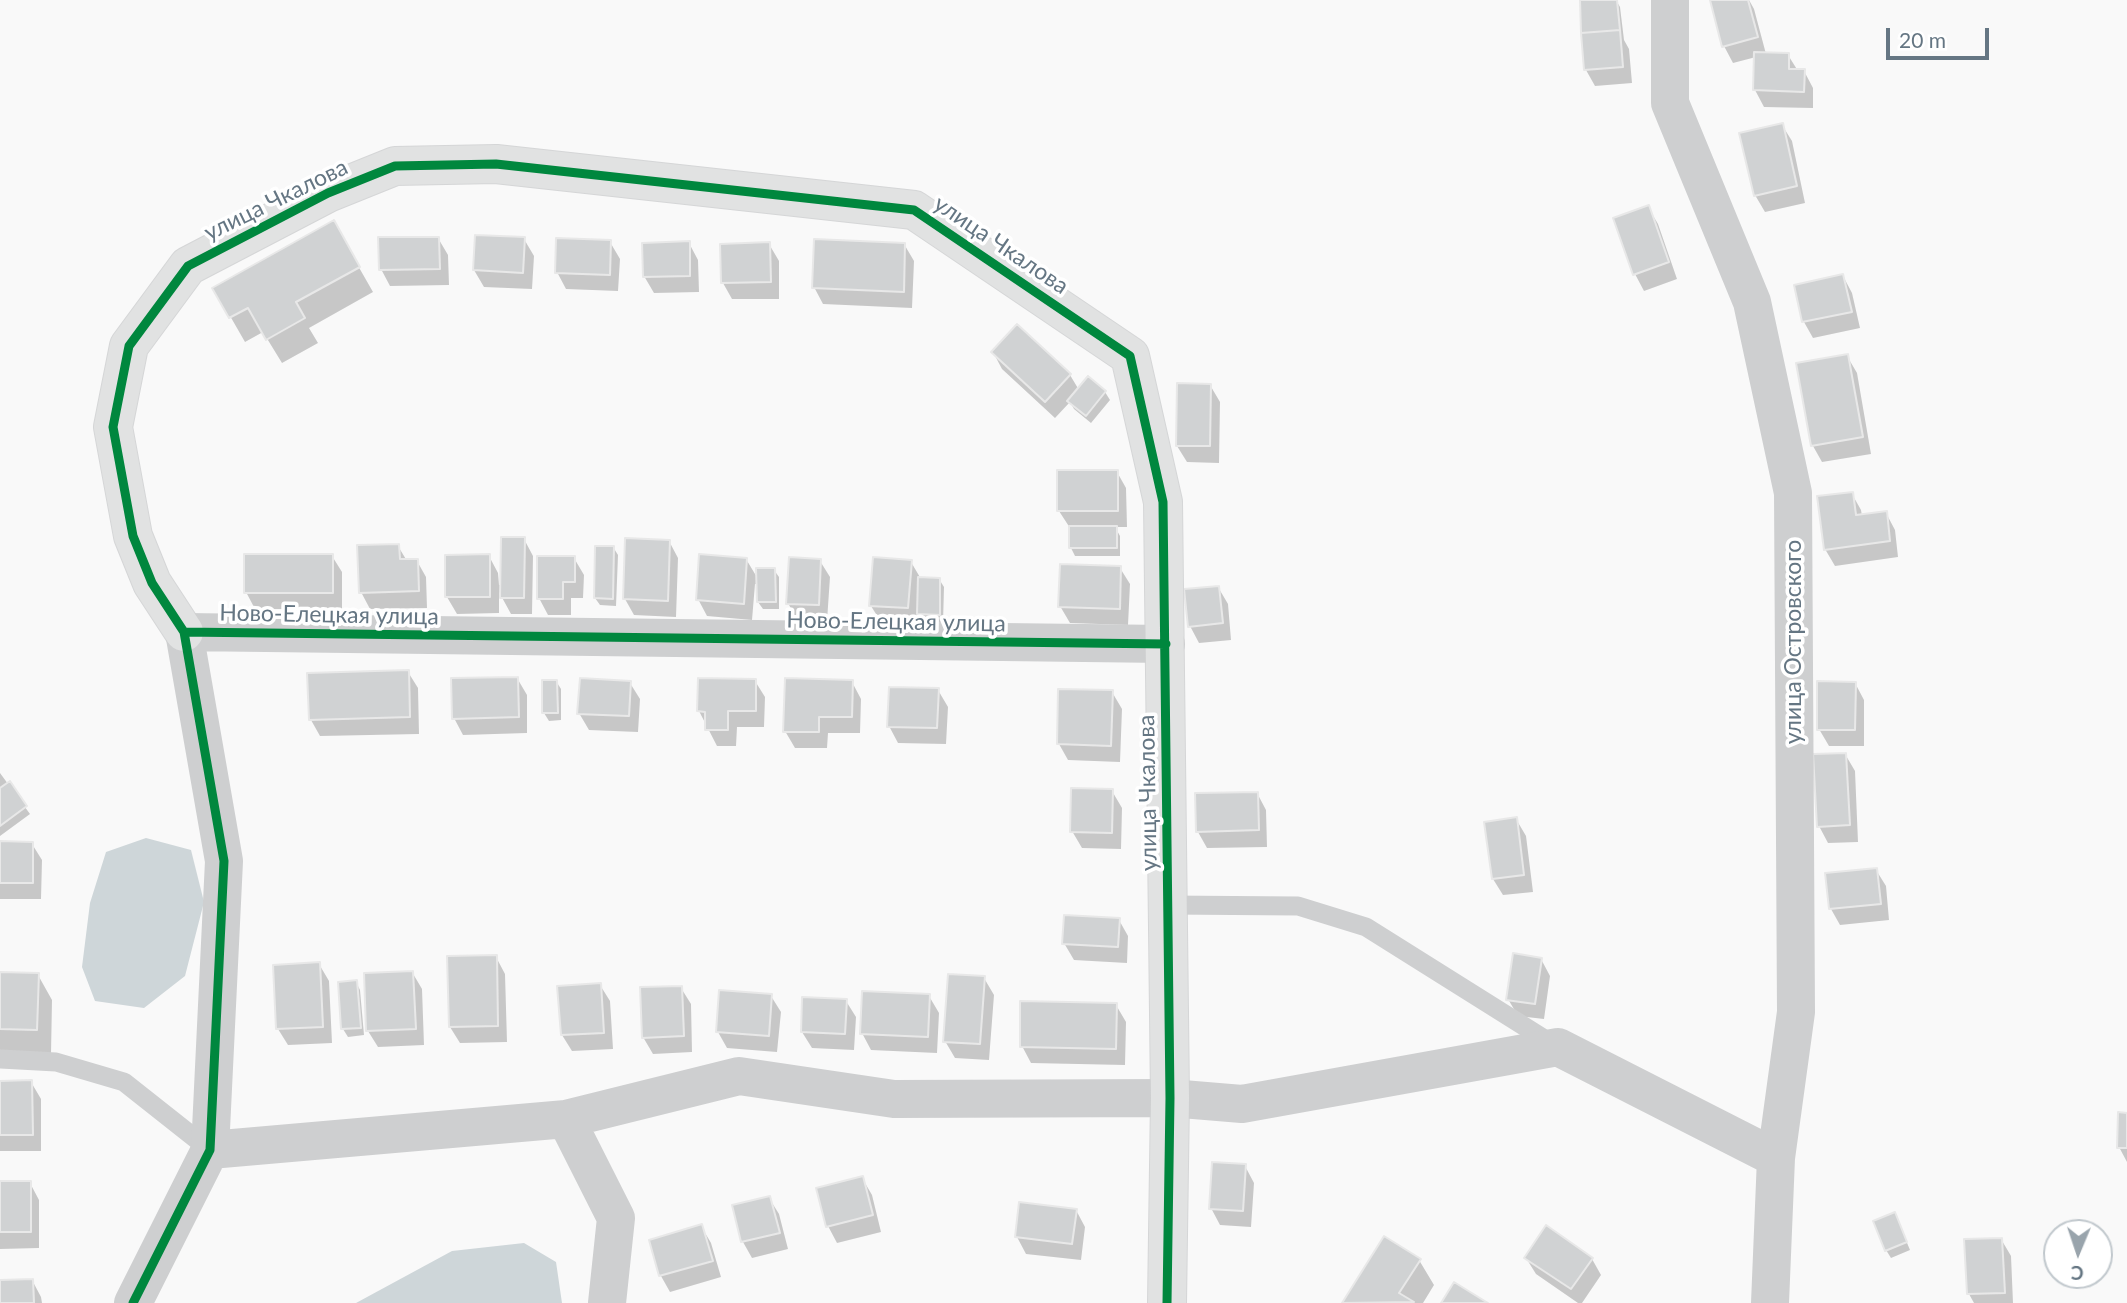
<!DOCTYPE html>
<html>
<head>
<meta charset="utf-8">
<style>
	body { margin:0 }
	#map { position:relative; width:2127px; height:1303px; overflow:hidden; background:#f9f9f9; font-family:Lato,sans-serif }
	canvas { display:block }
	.north { position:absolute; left:2043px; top:1219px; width:70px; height:70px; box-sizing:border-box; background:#fff; border:2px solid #c1c8cd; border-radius:50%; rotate:182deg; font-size:19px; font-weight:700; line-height:28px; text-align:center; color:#657683 }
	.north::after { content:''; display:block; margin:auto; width:24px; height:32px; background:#99a4ac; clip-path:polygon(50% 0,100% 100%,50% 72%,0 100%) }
	.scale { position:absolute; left:1886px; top:28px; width:103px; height:32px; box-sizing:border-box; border:4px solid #657683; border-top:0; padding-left:9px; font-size:21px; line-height:24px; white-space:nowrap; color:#657683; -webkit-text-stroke:5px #fff; paint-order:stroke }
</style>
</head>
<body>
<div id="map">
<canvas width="2127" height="1303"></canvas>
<div class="north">С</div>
<div class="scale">20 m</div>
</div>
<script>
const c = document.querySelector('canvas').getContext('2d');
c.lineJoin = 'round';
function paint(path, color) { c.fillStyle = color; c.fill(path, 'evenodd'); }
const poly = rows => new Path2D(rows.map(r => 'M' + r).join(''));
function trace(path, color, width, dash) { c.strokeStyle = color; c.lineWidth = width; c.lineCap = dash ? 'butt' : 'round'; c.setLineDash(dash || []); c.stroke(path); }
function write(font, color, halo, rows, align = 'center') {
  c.font = font + ' Lato,sans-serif'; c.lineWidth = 7; c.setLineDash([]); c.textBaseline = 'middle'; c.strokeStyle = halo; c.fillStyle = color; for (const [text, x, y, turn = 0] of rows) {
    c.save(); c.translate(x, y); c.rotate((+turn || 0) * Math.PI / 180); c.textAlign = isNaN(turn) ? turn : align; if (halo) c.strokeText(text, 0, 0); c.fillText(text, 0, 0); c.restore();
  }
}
const water = poly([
	[146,838,191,850,204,902,185,976,144,1008,95,1001,82,967,90,903,106,852],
	[524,1243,556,1262,562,1303,356,1303,452,1251]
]);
const shadow = poly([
	[1604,0,1616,0,1620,7,1624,40,1629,49,1632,83,1595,86,1586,70],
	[1718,0,1749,0,1754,9,1766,54,1788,55,1798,71,1804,71,1813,88,1813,108,1764,107,1755,90,1756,57,1733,63,1724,46],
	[1782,125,1792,141,1805,203,1765,212,1755,195],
	[1648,207,1658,224,1677,279,1644,291,1635,274],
	[333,222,373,292,309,328,318,343,282,363,263,332,245,342,214,288],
	[438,238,448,255,449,285,390,286,381,269],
	[524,239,534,256,532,289,484,287,474,270],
	[610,242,620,259,618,291,566,289,557,272],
	[689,243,698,260,699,292,654,293,644,276],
	[769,244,779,261,779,299,732,299,723,283],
	[904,244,914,261,912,308,823,304,814,287],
	[1843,276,1852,293,1860,328,1813,338,1804,322,1796,286],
	[993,352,1070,375,1079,390,1088,378,1105,392,1110,400,1091,423,1074,409,1070,402,1055,418,1002,369],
	[1847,356,1857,373,1871,454,1822,462,1813,446],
	[1210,385,1220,402,1219,463,1187,462,1177,446],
	[1117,472,1126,488,1127,527,1115,527,1120,536,1120,556,1075,556,1071,548,1070,528,1059,511],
	[1852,494,1861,510,1862,516,1886,513,1895,530,1898,557,1835,566,1825,549],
	[524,539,533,556,532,614,511,614,499,592,499,613,457,614,447,597,489,556,498,573,499,585,502,585],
	[669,541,678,558,676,617,634,615,625,599],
	[398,546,407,561,417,561,426,577,427,608,370,609,361,592],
	[613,547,618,555,616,606,600,605,595,598],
	[332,556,342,572,342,609,255,609,246,592],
	[574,558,584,575,583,598,571,598,571,615,548,615,539,598],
	[746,559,758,579,774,570,779,577,779,609,763,609,758,602,758,584,755,584,752,620,707,616,698,599],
	[820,561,830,577,827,621,797,620,788,603],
	[911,562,921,579,939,579,944,587,943,623,923,622,918,612,917,624,881,622,871,606],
	[1120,568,1130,584,1128,625,1070,623,1060,606],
	[1218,587,1228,604,1231,640,1199,643,1190,626],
	[408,672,418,688,419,734,320,736,311,720],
	[517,678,527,695,527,733,463,735,454,718],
	[556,681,561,689,561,720,549,721,544,713],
	[755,681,765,697,764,727,737,727,736,746,717,746,699,711],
	[852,682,861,699,860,733,828,733,827,748,795,748,785,731],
	[630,683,640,699,638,732,589,730,579,713],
	[1855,683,1864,700,1864,746,1829,746,1819,729],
	[938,690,948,707,946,744,898,743,889,726],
	[1112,692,1122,709,1120,762,1068,760,1059,744],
	[1845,754,1855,771,1858,842,1828,843,1819,826],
	[0,773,30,814,0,836],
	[1112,791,1122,808,1121,849,1082,848,1072,831],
	[1257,793,1266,810,1267,847,1207,848,1198,832],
	[1516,819,1526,836,1533,892,1503,895,1493,879],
	[0,843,32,844,42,860,41,899,0,899],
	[1876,870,1886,886,1889,920,1840,925,1831,909],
	[1119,920,1128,936,1127,963,1074,960,1064,943],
	[496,957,505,974,507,1042,460,1043,450,1027],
	[1541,959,1550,976,1544,1019,1518,1016,1508,999],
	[319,964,329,981,332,1043,288,1045,278,1029],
	[412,972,422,989,424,1045,378,1047,368,1031],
	[0,974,38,975,52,1000,51,1054,0,1053],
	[984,978,994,995,989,1060,955,1058,945,1041],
	[356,982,360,990,364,1035,348,1037,343,1029],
	[600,985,610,1001,613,1049,572,1051,562,1035],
	[681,988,691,1004,692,1052,653,1054,643,1037],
	[771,996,781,1012,777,1052,727,1048,718,1032],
	[929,996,939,1013,937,1053,871,1050,862,1033],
	[846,1001,856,1017,854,1050,812,1048,802,1032],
	[1116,1005,1126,1022,1125,1065,1031,1063,1022,1046],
	[0,1082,31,1082,41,1099,41,1151,0,1151],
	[2127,1114,2127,1162,2119,1147],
	[1245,1166,1254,1183,1251,1227,1220,1225,1211,1208],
	[862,1178,872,1195,881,1232,837,1243,828,1226],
	[0,1183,30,1183,39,1200,39,1248,0,1249],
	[769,1198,779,1214,788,1249,752,1258,743,1242],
	[1076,1210,1085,1227,1081,1260,1026,1254,1017,1237],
	[1895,1214,1910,1250,1891,1258,1886,1250],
	[701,1226,711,1243,721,1277,670,1292,661,1276,651,1241],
	[1384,1238,1419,1260,1434,1285,1423,1303,1344,1303],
	[2001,1239,2011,1256,2013,1303,1974,1303,1969,1294],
	[1526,1258,1592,1259,1601,1275,1582,1303,1578,1303,1536,1274],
	[32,1280,41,1297,42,1303,0,1303,0,1281]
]);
const building = poly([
	[1580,0,1617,0,1620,30,1581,33,1580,0],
	[1710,0,1748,0,1758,37,1722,47,1710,0],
	[1620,30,1623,67,1584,70,1581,33,1620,30],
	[1754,52,1789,53,1789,69,1805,69,1804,92,1753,90,1754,52],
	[1783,123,1797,186,1754,196,1739,133,1783,123],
	[1649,205,1669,262,1633,275,1613,218,1649,205],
	[334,220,360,267,296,302,305,318,266,340,248,308,229,318,212,288,334,220],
	[475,235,525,237,523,273,473,270,475,235],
	[378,237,439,237,440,269,379,270,378,237],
	[556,238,611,240,610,275,555,273,556,238],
	[814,239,905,243,904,292,812,288,814,239],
	[690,241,690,276,643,277,642,243,690,241],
	[770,242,771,282,721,283,720,244,770,242],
	[1843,274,1852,312,1802,322,1794,285,1843,274],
	[1017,324,1071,374,1045,402,991,352,1017,324],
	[1848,354,1863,437,1811,446,1796,363,1848,354],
	[1088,376,1106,391,1086,416,1067,401,1088,376],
	[1177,383,1211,384,1210,446,1176,446,1177,383],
	[1057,470,1118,470,1118,511,1057,511,1057,470],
	[1853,492,1856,515,1887,511,1890,541,1824,550,1817,496,1853,492],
	[1069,526,1117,526,1117,548,1069,548,1069,526],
	[501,537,525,537,524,598,500,598,501,537],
	[625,538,670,540,668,601,623,599,625,538],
	[399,544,400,559,418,559,419,591,359,593,357,545,399,544],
	[595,546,614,546,613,599,594,598,595,546],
	[244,554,333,554,333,593,244,593,244,554],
	[490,554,490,597,445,597,445,555,490,554],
	[699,554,747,558,744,604,696,600,699,554],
	[537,556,575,556,575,582,563,582,563,599,537,599,537,556],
	[789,557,821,559,819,605,786,604,789,557],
	[873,557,912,560,908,608,869,606,873,557],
	[1060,564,1121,566,1120,609,1058,607,1060,564],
	[756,568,775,568,776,602,757,602,756,568],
	[918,577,940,578,940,615,917,614,918,577],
	[1219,586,1223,623,1188,627,1184,589,1219,586],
	[409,670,410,717,309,720,307,673,409,670],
	[518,677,519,717,452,719,451,678,518,677],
	[580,678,631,681,629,716,577,714,580,678],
	[698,678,756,679,756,711,728,711,728,730,705,730,705,712,697,711,698,678],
	[785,678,853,680,852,717,819,717,819,732,783,732,785,678],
	[542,680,557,680,558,713,542,713,542,680],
	[1817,681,1856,682,1855,730,1817,730,1817,681],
	[889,687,939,688,937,728,887,727,889,687],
	[1058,689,1113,690,1111,746,1057,744,1058,689],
	[1846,753,1850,825,1817,827,1813,754,1846,753],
	[10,781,27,806,0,826,0,788,10,781],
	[1071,788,1113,789,1112,833,1070,832,1071,788],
	[1258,792,1259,830,1196,832,1195,793,1258,792],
	[1517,817,1524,875,1492,879,1484,822,1517,817],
	[0,841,33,842,33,883,0,883,0,841],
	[1877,868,1881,904,1829,909,1825,873,1877,868],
	[1064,915,1120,918,1118,947,1062,944,1064,915],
	[1513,953,1542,958,1535,1004,1506,1000,1513,953],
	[497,955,498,1026,449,1027,447,956,497,955],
	[320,962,323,1027,276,1029,273,965,320,962],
	[413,971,416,1029,366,1031,364,973,413,971],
	[0,972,39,973,37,1030,0,1029,0,972],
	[948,974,985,976,980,1044,943,1042,948,974],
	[357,980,361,1028,341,1029,338,982,357,980],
	[601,983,604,1033,561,1035,557,986,601,983],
	[682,986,684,1036,642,1038,640,987,682,986],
	[719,990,772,994,769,1036,716,1032,719,990],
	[862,991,930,994,928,1037,860,1034,862,991],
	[802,997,847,999,845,1034,801,1032,802,997],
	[1020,1001,1117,1003,1116,1049,1020,1047,1020,1001],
	[32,1080,33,1135,0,1135,0,1081,32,1080],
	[2118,1112,2127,1113,2127,1148,2117,1148,2118,1112],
	[1212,1162,1246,1164,1243,1211,1209,1209,1212,1162],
	[863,1176,873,1215,826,1227,816,1188,863,1176],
	[0,1181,31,1181,31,1232,0,1232,0,1181],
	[770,1196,780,1233,741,1242,732,1205,770,1196],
	[1019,1202,1077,1209,1072,1244,1015,1237,1019,1202],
	[1895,1212,1907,1242,1885,1251,1873,1221,1895,1212],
	[702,1224,713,1261,659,1276,649,1240,702,1224],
	[1546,1225,1593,1258,1571,1289,1524,1258,1546,1225],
	[1384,1236,1421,1259,1399,1293,1414,1302,1342,1303,1384,1236],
	[2002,1238,2005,1293,1967,1294,1964,1239,2002,1238],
	[33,1279,34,1303,0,1303,0,1280,33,1279],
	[1454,1282,1488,1303,1441,1303,1454,1282]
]);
const lane = poly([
	[1168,905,1298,906,1366,927,1554,1045],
	[0,1059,56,1062,124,1082,210,1150]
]);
const street = poly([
	[1670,0,1670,103,1752,302,1793,493,1796,1012,1776,1158,1770,1303],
	[566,1119,616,1218,607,1303],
	[210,1150,566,1119,739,1076,894,1099,1170,1098,1242,1104,1558,1047,1776,1158],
	[133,1303,210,1150,224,861,184,632,1166,644]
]);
const secondary = poly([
	[184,632,152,583,133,536,113,427,129,346,188,266,328,193,395,166,496,164,914,210,1130,356,1163,502,1170,1098,1167,1303]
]);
const cycleway = poly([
	[184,632,152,583,133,536,113,427,129,346,188,266,328,193,395,166,496,164,914,210,1130,356,1163,502,1170,1098,1167,1303],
	[133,1303,210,1150,224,861,184,632,1166,644]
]);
const streetNames = [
	["улица Чкалова",276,200,-26],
	["улица Чкалова",1001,245,34],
	["Ново-Елецкая улица",329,615,1],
	["Ново-Елецкая улица",896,622,1],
	["улица Островского",1794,642,-90],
	["улица Чкалова",1148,793,-91]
];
paint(water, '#ced6d9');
paint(shadow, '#0003');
paint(building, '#d0d2d3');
trace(building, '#e8e8e8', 2);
trace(secondary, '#d5d6d7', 40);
trace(lane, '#cecfd0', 19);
trace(street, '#cecfd0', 38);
trace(secondary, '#e1e2e2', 38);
trace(cycleway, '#00873e', 9);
write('23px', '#657683', '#fff', streetNames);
</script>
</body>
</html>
